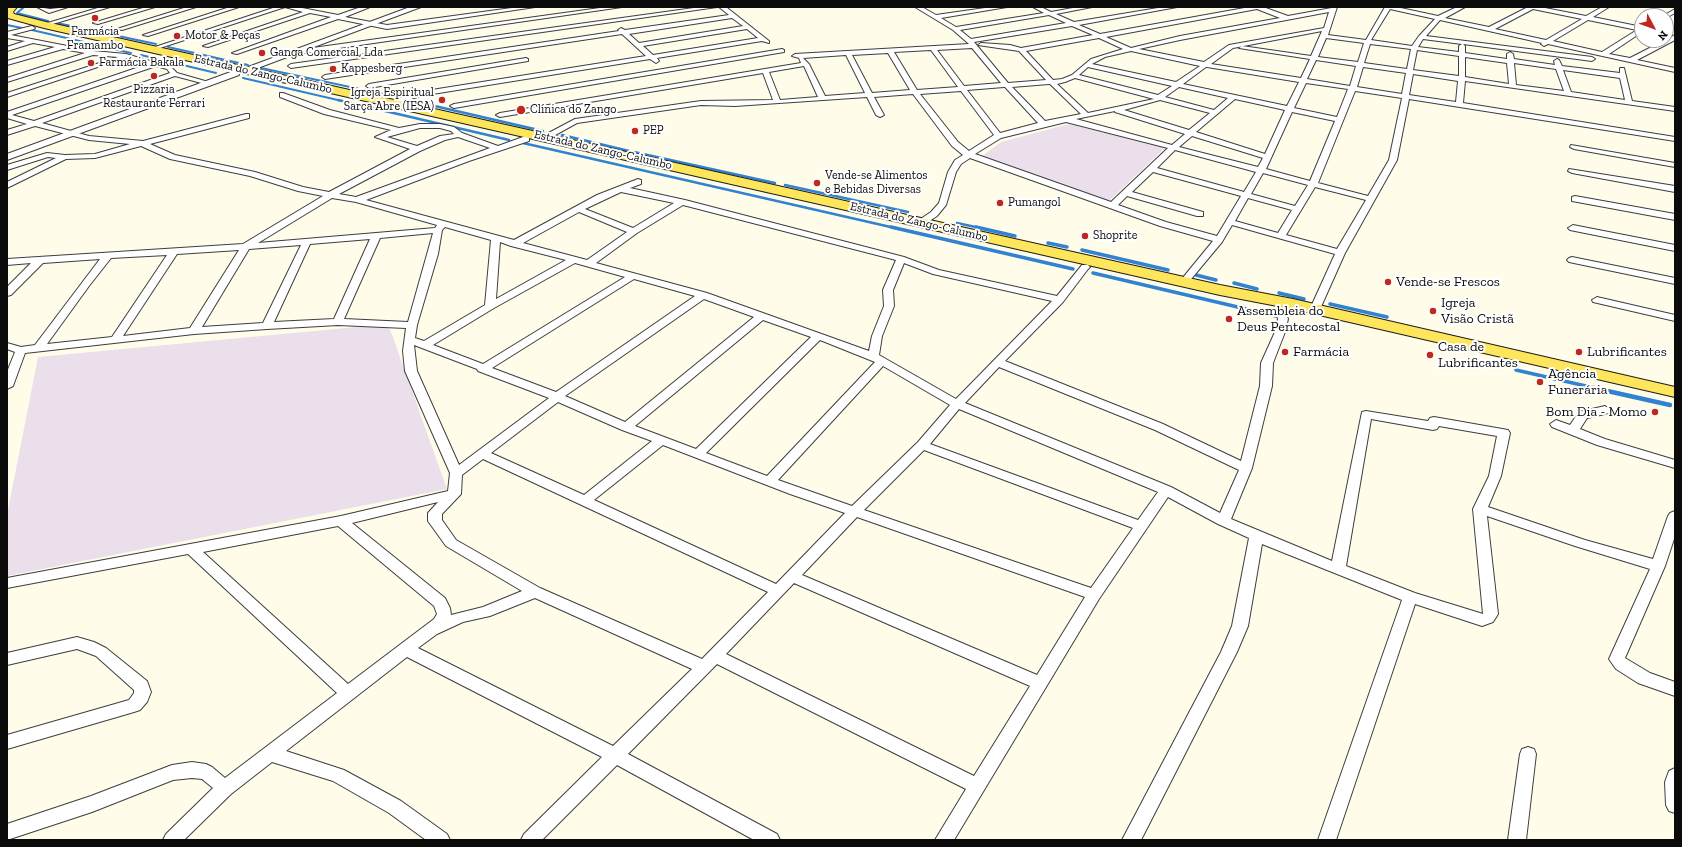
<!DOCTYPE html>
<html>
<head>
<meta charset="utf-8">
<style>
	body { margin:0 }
	#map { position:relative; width:1682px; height:847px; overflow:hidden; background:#fffdea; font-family:"Zilla Slab",serif }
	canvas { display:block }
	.frame { position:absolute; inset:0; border:8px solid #0b0b0b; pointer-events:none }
	.north { position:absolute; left:1634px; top:8px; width:40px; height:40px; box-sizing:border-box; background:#fff; border:1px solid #9d9d9d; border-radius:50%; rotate:131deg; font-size:11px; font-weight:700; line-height:16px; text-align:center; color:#0b0b0b }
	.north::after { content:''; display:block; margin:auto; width:14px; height:18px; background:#bf2820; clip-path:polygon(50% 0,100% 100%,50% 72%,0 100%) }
</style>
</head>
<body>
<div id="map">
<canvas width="1682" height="847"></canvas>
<div class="frame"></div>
<div class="north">N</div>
</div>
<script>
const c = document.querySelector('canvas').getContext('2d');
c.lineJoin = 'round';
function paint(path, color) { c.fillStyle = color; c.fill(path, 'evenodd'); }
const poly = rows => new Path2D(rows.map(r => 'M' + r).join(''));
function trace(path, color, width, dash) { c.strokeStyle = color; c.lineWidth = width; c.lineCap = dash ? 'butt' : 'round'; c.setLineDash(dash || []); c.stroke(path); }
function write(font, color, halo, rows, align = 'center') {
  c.font = font + ' "Zilla Slab",serif'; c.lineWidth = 4; c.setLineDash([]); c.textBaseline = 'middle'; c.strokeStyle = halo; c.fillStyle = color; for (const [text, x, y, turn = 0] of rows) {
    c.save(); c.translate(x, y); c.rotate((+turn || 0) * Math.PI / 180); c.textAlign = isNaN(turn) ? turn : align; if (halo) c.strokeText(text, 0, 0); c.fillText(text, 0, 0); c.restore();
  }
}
const industrial = poly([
	[1069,124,1165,148,1108,202,981,157,1001,142],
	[378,325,390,329,447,489,7,576,7,515,38,357]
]);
const streamFar3 = poly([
	[24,7,17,13,48,21],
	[57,23,156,44],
	[7,25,22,28],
	[32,30,131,53],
	[168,47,248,65],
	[141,55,216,73],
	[261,68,397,97],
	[243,78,342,101]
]);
const streamFar2 = poly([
	[338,100,509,140],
	[413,101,543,131],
	[562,135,629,151],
	[523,143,895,228],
	[634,152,775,183],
	[785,185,908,212],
	[957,223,980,228]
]);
const streamFar1 = poly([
	[891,227,1073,269],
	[976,227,1015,236],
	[1048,243,1067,247],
	[1082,250,1168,270],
	[1093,273,1276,316],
	[1196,275,1216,280],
	[1234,283,1257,289],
	[1279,293,1304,299],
	[1330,304,1387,317],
	[1516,370,1599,389]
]);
const stream = poly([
	[1594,388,1670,405]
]);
const minor = poly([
	[37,7,50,9,68,7,49,13,37,7],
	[101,7,110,7,46,26,41,25,101,7],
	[146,7,155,7,98,24,93,23,146,7],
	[187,7,196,7,122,30,117,29,187,7],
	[230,7,239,7,148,36,143,35,230,7],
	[276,7,285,7,154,50,149,49,276,7],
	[285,7,297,7,338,15,361,7,370,7,345,17,387,25,519,7,535,7,387,29,338,19,237,54,232,53,331,17,310,13,208,47,203,46,303,12,285,7],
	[607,7,622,7,291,55,288,53,291,51,607,7],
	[701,7,717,7,291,68,288,66,291,64,701,7],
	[719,7,726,7,769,41,769,43,762,41,657,58,659,61,656,63,650,59,420,96,393,105,389,103,390,101,419,92,646,56,622,34,325,79,322,77,325,75,619,31,618,30,621,28,625,30,729,15,719,7],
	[732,18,743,26,639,43,629,34,732,18],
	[747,29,758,38,653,55,643,46,747,29],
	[915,7,922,7,936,15,992,7,1007,7,941,18,956,27,1044,13,1033,7,1041,7,1051,12,1078,7,1092,7,1056,14,1074,22,1164,7,1177,7,1079,25,1100,34,1250,7,1263,7,1288,16,1337,7,1328,35,1366,40,1385,7,1396,7,1438,16,1457,7,1465,7,1445,18,1489,27,1528,7,1540,7,1586,16,1602,7,1609,7,1593,17,1642,27,1642,32,1609,54,1630,58,1675,35,1675,40,1637,60,1675,68,1675,72,1548,44,1544,46,1541,44,1542,43,1440,20,1426,36,1592,57,1595,59,1592,61,1463,44,1465,46,1465,53,1507,59,1507,54,1510,52,1513,54,1514,59,1555,65,1554,61,1557,59,1559,60,1562,66,1620,73,1620,68,1624,68,1632,101,1675,107,1675,111,1465,81,1463,103,1675,137,1675,141,1409,99,1397,160,1345,253,1320,309,1315,312,1310,309,1335,254,1232,225,1222,242,1187,284,1181,284,1179,282,1181,280,1213,241,1160,226,970,158,961,164,956,172,946,205,937,216,925,224,919,224,919,220,931,212,939,203,948,172,955,160,963,155,952,146,913,94,874,97,884,115,880,117,876,115,867,97,735,106,701,105,577,123,548,139,541,137,575,119,701,101,773,100,763,73,500,117,496,115,500,113,801,63,799,58,792,56,795,54,969,44,953,30,915,7],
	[1257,9,1280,18,1180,36,1131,48,1106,37,1257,9],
	[1390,9,1435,19,1419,36,1412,46,1371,40,1390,9],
	[1533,9,1582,19,1546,40,1495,29,1533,9],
	[1329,12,1324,28,1229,45,1204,62,1139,49,1180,40,1329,12],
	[1049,15,1066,23,971,39,960,30,1049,15],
	[1588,20,1637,30,1602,52,1553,41,1588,20],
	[1072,26,1093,35,1021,48,1010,45,981,43,978,45,1019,51,1046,80,1008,83,974,42,1072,26],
	[1322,31,1311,56,1242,46,1239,48,1310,59,1301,78,1211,64,1233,48,1322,31],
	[1099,38,1123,49,1091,59,1072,75,1062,79,1053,80,1026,51,1099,38],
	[1326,38,1364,43,1358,62,1318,57,1326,38],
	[1423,39,1462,44,1459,46,1459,52,1418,47,1423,39],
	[1370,44,1411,49,1407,69,1364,63,1370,44],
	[972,48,1001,83,964,86,937,50,972,48],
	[931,50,958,87,917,90,894,52,931,50],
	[1417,50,1459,56,1459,76,1413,70,1417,50],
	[1131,51,1200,66,1176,82,1092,64,1105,57,1131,51],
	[888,53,910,90,872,93,852,55,888,53],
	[846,55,865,93,825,96,809,64,803,58,846,55],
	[1465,57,1507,63,1509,84,1465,77,1465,57],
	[1316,60,1356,66,1350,86,1307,79,1316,60],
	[1514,63,1556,69,1564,91,1516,85,1514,63],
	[804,66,818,97,780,100,769,72,804,66],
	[1088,67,1172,86,1158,95,1079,75,1088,67],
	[1206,67,1207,67,1299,82,1287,106,1183,84,1206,67],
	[1363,67,1406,73,1402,94,1357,87,1363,67],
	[1563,70,1620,78,1625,100,1571,92,1563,70],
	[1413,74,1458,81,1456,102,1409,95,1413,74],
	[1075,78,1154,99,1088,113,1057,84,1065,82,1075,78],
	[1306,83,1348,89,1337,117,1294,108,1306,83],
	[1049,84,1050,84,1081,114,1045,121,1012,87,1049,84],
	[1004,87,1005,87,1038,123,1000,133,967,90,1004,87],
	[1179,87,1228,98,1214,110,1165,97,1179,87],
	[961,91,994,135,969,151,958,142,920,94,961,91],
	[1355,91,1402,98,1389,160,1368,196,1318,183,1355,91],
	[1235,99,1285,110,1265,154,1196,132,1235,99],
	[1160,100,1210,113,1189,130,1124,110,1160,100],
	[1115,111,1115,112,1185,134,1172,145,1076,119,1115,111],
	[1292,112,1335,121,1310,181,1266,169,1292,112],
	[1066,122,1168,148,1111,202,975,154,1001,138,1066,122],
	[1192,136,1263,158,1258,167,1179,147,1192,136],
	[1175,150,1256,172,1244,192,1157,168,1175,150],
	[1153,172,1241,196,1217,236,1166,222,1118,205,1127,196,1197,216,1203,216,1203,212,1132,192,1153,172],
	[1263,173,1308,185,1295,206,1251,194,1263,173],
	[1315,187,1366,200,1337,249,1286,235,1315,187],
	[1248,198,1292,210,1278,233,1235,221,1248,198],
	[1675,9,1675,13,1666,18,1666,16,1663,16,1675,9],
	[32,26,35,28,34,29,11,35,93,51,126,54,171,67,177,73,212,83,209,85,175,76,42,123,89,136,143,141,246,114,249,114,249,118,150,144,175,155,255,172,303,187,329,192,410,149,375,137,391,130,324,114,280,97,280,93,283,93,330,110,399,128,420,124,440,124,454,127,462,133,498,146,523,137,529,137,529,141,469,161,366,200,514,240,597,195,638,179,641,180,641,184,630,188,685,200,904,257,939,270,1057,296,1082,265,1088,265,1090,267,1088,269,1063,302,1005,361,1163,424,1241,461,1260,386,1261,363,1275,332,1278,319,1276,313,1277,311,1285,311,1288,319,1285,332,1273,363,1272,386,1252,468,1231,519,1332,561,1362,412,1366,411,1428,421,1430,418,1434,417,1508,430,1510,433,1501,476,1488,507,1585,540,1653,559,1668,516,1670,513,1675,511,1675,536,1665,566,1625,658,1650,673,1675,682,1675,696,1638,683,1616,669,1609,659,1650,569,1575,546,1487,516,1498,614,1493,622,1482,626,1415,604,1336,840,1318,840,1402,600,1262,544,1248,626,1237,652,1141,840,1122,840,1221,652,1232,626,1249,538,1218,524,1168,497,1099,599,954,840,935,840,966,789,717,664,628,754,777,834,780,840,754,840,617,765,542,840,521,840,524,834,602,757,407,657,286,751,344,770,401,801,447,834,450,840,426,840,389,813,333,781,272,762,231,794,184,840,163,840,166,834,213,788,202,779,192,778,173,780,92,812,7,840,7,824,91,796,172,765,192,762,206,764,212,767,225,778,337,693,188,554,7,588,7,578,341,516,448,491,450,473,405,371,403,351,406,328,338,325,267,329,194,334,25,353,13,386,7,389,7,372,15,352,7,349,7,343,21,347,35,345,100,259,43,263,11,295,7,296,7,287,31,263,7,265,7,259,243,244,323,196,298,191,250,176,170,159,141,146,95,158,66,159,7,188,7,182,56,158,48,157,7,170,7,165,47,153,65,155,95,154,130,144,89,140,35,126,7,135,7,130,27,124,7,118,7,112,148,64,125,58,7,97,7,93,118,57,93,55,7,82,7,78,85,53,63,49,7,65,7,61,55,47,33,43,7,51,7,47,25,41,7,38,7,32,32,26],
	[156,66,167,69,170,73,34,121,12,115,156,66],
	[420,128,440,128,451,131,454,134,440,136,417,146,387,137,420,128],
	[458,137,490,148,356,197,339,194,420,151,445,140,458,137],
	[621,192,674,203,633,228,585,209,621,192],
	[332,198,356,202,437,225,435,228,258,243,332,198],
	[683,205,896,260,883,290,884,306,872,336,869,351,707,293,596,263,637,233,683,205],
	[579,212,627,232,587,260,523,243,579,212],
	[445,227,491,240,485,305,424,341,415,338,417,325,438,254,442,230,445,227],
	[433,233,408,322,344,319,380,238,433,233],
	[370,239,334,319,274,322,310,244,370,239],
	[500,242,511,246,566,260,496,299,500,242],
	[301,245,263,323,202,327,249,249,301,245],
	[239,250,190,328,123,336,177,254,239,250],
	[167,255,112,337,47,344,89,286,111,258,167,255],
	[575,263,625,277,483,364,433,345,494,308,575,263],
	[904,263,933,274,1052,301,956,399,879,355,882,336,894,306,893,290,904,263],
	[634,279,695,296,556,392,492,368,634,279],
	[704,299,754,317,625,422,565,396,704,299],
	[763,320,811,337,696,449,635,426,763,320],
	[820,340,875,362,767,476,706,453,820,340],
	[414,345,477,369,478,371,549,398,459,465,417,371,414,345],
	[883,366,950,405,918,442,852,506,778,480,883,366],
	[999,367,1155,430,1239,470,1220,513,1171,487,965,403,999,367],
	[558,402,622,430,652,441,584,495,491,453,558,402],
	[959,409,1158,492,1138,520,930,444,959,409],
	[1371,419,1433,430,1437,429,1439,426,1497,436,1489,476,1473,509,1483,614,1415,593,1346,566,1371,419],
	[663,445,790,494,845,513,776,584,594,500,663,445],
	[924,450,1133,528,1091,588,864,510,924,450],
	[483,459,768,592,702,659,540,588,456,540,442,520,442,514,461,494,462,475,483,459],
	[438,502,428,513,428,521,446,546,522,591,483,607,451,615,450,608,445,598,352,523,438,502],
	[857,517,1085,597,1037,675,802,575,857,517],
	[338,526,434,606,437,614,434,619,348,684,203,552,338,526],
	[794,583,1030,686,974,776,726,654,794,583],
	[535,598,692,669,613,746,418,648,437,634,463,622,490,616,535,598],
	[782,49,784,50,784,52,454,108,450,106,454,104,782,49],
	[526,58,528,59,528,61,369,88,366,86,369,84,526,58],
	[1571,145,1675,163,1675,167,1574,149,1570,147,1571,145],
	[1569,169,1675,186,1675,192,1572,173,1568,171,1569,169],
	[1575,196,1675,214,1675,220,1572,201,1572,197,1575,196],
	[1573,225,1675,245,1675,251,1570,230,1568,228,1573,225],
	[1572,257,1675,278,1675,284,1569,262,1567,260,1569,258,1572,257],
	[1597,297,1675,315,1675,321,1593,302,1592,300,1597,297],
	[1605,406,1611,410,1609,413,1587,418,1580,429,1605,439,1675,460,1675,468,1597,445,1552,427,1550,424,1556,420,1570,425,1579,412,1605,406],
	[77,637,94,642,106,648,147,681,151,692,147,702,140,710,134,712,7,749,7,735,129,700,134,693,134,690,96,656,77,649,7,665,7,653,77,637],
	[1528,747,1534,749,1536,754,1526,840,1508,840,1520,754,1522,749,1528,747],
	[1675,768,1675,813,1669,811,1666,805,1665,782,1669,771,1675,768]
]);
const tertiary = poly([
	[410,7,421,7,247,72,241,72,240,70,410,7],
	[236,70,239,71,239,75,7,160,7,154,236,70]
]);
const primary = poly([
	[7,7,17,7,13,12,14,14,46,22,1220,285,1293,299,1675,387,1675,397,1293,309,1220,295,44,28,8,18,7,7]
]);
const markers = [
	[95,18,4,"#bf2820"],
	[177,36,4,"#bf2820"],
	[262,53,4,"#bf2820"],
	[91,63,4,"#bf2820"],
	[333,69,4,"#bf2820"],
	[154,76,4,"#bf2820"],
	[442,100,4,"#bf2820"],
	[521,110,5,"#bf2820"],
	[635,131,4,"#bf2820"],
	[817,183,4,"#bf2820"],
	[1000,203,4,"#bf2820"],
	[1085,236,4,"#bf2820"],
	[1388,282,4,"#bf2820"],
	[1433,311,4,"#bf2820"],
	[1229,319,4,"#bf2820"],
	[1285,352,4,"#bf2820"],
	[1579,352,4,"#bf2820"],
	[1430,355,4,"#bf2820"],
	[1540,382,4,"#bf2820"],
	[1655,412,4,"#bf2820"]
];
const farPoinames = [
	["Farmácia",95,32,"center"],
	["Framambo",95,46,"center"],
	["Motor & Peças",185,36],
	["Ganga Comercial, Lda",270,53],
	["Farmácia Bakala",99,63],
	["Kappesberg",341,69],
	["Pizzaria",154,90,"center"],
	["Restaurante Ferrari",154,104,"center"],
	["Igreja Espiritual",434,93,"right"],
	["Sarça Abre (IESA)",434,107,"right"],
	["Clínica do Zango",530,110],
	["PEP",643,131],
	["Vende-se Alimentos",825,176],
	["e Bebidas Diversas",825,190],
	["Pumangol",1008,203],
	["Shoprite",1093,236]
];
const farStreetnames = [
	["Estrada do Zango-Calumbo",263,74,13],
	["Estrada do Zango-Calumbo",603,150,13],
	["Estrada do Zango-Calumbo",919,222,13]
];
const poiNames = [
	["Vende-se Frescos",1396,282],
	["Igreja",1441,303],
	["Visão Cristã",1441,319],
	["Assembleia do",1237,311],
	["Deus Pentecostal",1237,327],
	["Casa de",1438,347],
	["Lubrificantes",1438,363],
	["Farmácia",1293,352],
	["Lubrificantes",1587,352],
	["Agência",1548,374],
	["Funerária",1548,390],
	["Bom Dia - Momo",1647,412,"right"]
];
paint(industrial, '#ebdfeb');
trace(streamFar3, '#3182d1', 2);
trace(streamFar2, '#3182d1', 2.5);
trace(streamFar1, '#3182d1', 3.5);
trace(stream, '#3182d1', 4.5);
trace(minor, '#3e3e3e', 2);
trace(tertiary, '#3e3e3e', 2);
trace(primary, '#1c1c1c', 2);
paint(minor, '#fff');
paint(tertiary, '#fff');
paint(primary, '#fde65b');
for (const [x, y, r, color] of markers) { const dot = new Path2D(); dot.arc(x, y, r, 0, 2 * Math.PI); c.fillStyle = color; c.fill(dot); trace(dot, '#fff', 1.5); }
write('12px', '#0b0b0b', '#fff', farPoinames, 'left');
write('12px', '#0b0b0b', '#fff', farStreetnames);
write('14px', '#0b0b0b', '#fff', poiNames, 'left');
</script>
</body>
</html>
